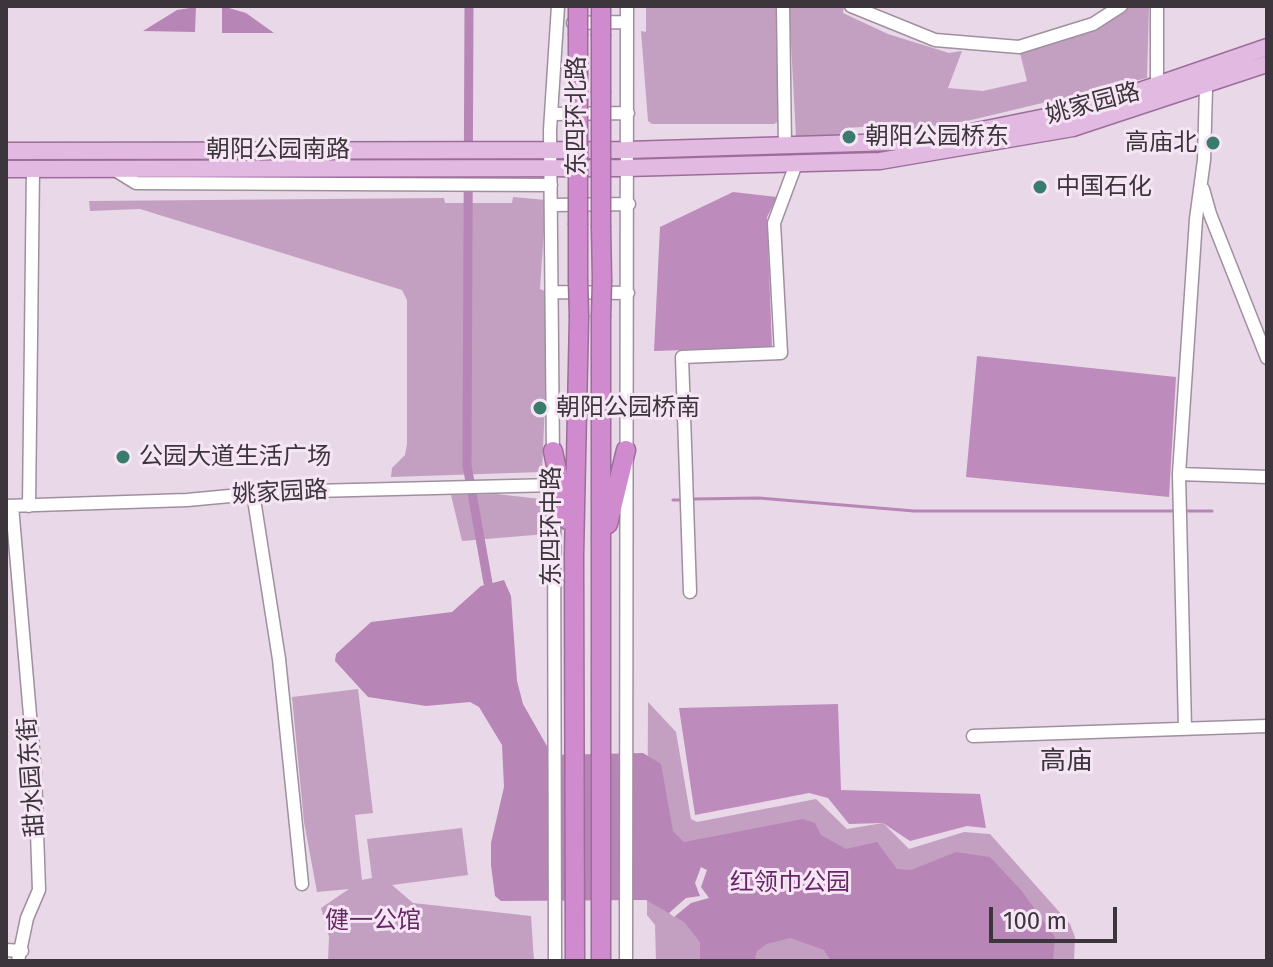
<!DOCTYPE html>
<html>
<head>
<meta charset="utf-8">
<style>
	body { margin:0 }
	#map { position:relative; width:1273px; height:967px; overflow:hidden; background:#e9d8e8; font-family:"Fira Sans",sans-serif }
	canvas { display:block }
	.frame { position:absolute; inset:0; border:8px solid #3c353b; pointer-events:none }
	.scale { position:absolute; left:989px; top:907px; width:128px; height:36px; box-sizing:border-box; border:4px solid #3c353b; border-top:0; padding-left:10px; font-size:24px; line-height:28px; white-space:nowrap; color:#3c353b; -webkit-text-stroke:6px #f6e6f5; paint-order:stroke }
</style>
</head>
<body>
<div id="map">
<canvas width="1273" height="967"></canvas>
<div class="frame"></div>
<div class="scale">100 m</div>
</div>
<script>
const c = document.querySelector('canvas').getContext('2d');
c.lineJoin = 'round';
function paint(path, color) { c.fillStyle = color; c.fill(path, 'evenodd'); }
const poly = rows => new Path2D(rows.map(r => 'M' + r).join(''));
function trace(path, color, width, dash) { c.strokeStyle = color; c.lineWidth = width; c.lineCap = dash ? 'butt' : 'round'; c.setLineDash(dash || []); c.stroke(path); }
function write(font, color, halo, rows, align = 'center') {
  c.font = font + ' "Fira Sans","Noto Sans SC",sans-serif'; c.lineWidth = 6; c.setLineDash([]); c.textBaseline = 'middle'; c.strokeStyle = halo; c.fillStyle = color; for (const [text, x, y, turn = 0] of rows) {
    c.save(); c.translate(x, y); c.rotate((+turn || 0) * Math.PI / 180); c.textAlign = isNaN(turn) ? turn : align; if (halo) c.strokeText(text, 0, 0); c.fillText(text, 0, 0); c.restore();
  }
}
const green = poly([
	[646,6,777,6,781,120,774,124,652,124,648,121,641,31,646,32],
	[789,6,844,6,843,13,888,34,949,53,962,51,948,88,983,91,1027,81,1020,53,1098,28,1130,6,1149,6,1147,78,967,121,898,131,891,125,846,128,840,135,796,137],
	[513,197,546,200,540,289,547,292,548,333,542,472,391,477,392,468,405,455,407,444,407,300,402,290,140,209,90,211,89,201,444,198,445,203,512,203],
	[496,494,541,499,546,505,546,534,462,541,451,495],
	[358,689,373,813,355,815,362,880,372,878,367,839,462,828,468,875,392,885,413,903,531,916,534,961,328,961,329,937,321,908,349,889,317,892,304,822,292,697],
	[648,702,676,732,691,819,697,822,816,799,847,829,883,823,909,849,964,832,990,834,1070,924,1075,937,1074,961,656,961,655,925,647,915]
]);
const forest = poly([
	[733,192,777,197,767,217,772,347,654,351,660,227],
	[977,356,1176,377,1169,497,966,477],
	[838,704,841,790,980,794,986,828,967,826,910,841,883,823,849,824,828,798,809,793,695,815,679,708]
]);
const water = poly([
	[222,6,246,13,274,33,222,33],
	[196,7,195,32,143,31,177,10],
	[504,580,511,596,517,681,523,704,552,755,643,753,661,764,673,831,684,842,803,819,815,823,821,835,846,849,877,842,897,869,911,870,956,852,990,857,1021,890,1055,937,1053,961,831,961,824,950,790,938,767,944,757,951,754,961,700,961,700,942,684,922,646,900,501,901,495,896,491,865,491,843,504,787,502,745,479,707,470,702,426,706,368,697,335,661,336,654,371,622,452,612,481,586]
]);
const pier = poly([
	[701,867,707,870,701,887,709,898,691,903,674,917,669,913,686,898,700,896,695,883]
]);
const stream = poly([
	[692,499,759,498,914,511,1176,511],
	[673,500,685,500],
	[1184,511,1212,511]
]);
const canal = poly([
	[469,6,467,465,488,583]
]);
const minor = poly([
	[783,6,785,147],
	[851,6,935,40,1019,47,1093,24,1121,6],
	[573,23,627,22],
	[1157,86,1157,6],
	[551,114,628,113],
	[115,170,136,183,551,185],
	[1203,189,1210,214,1267,358],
	[552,205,629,204],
	[554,292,628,293],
	[553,458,550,130,558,6],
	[1179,474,1267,477],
	[554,484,555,961],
	[253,493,279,659,302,884],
	[6,506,187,500,273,492,554,485],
	[12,506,35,773,39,890,27,918,18,961],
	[29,506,33,168],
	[690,592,682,357,781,353,774,223,796,164],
	[1185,728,1179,474,1196,219,1204,160,1206,87],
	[973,736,1267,726],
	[6,950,22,951],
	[626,961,627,6]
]);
const major = poly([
	[6,151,627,150,927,141,1090,108,1267,47],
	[6,169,627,168,880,161,1073,128,1267,64]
]);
const highway = poly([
	[578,35,578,91],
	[601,91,601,36],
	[601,227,602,280],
	[578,280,578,225],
	[601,317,601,961],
	[553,451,567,520],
	[608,524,626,450],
	[575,961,574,555,579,317]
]);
const highwayBridge = poly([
	[578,6,578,35],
	[601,6,601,36],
	[578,91,578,225],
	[601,91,601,227],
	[578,280,579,317],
	[601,317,602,280]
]);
const markers = [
	[849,137,8,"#397c6e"],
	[1213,143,8,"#397c6e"],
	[1040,187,8,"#397c6e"],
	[540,408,8,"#397c6e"],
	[123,457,8,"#397c6e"]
];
const streetNames = [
	["姚家园路",1093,104,-15],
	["东四环北路",577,116,-90],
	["朝阳公园南路",278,150],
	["姚家园路",280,493,-3],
	["东四环中路",552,526,-90],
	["甜水园东街",32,777,-94]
];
const poiNames = [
	["朝阳公园桥东",865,137],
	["高庙北",1197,143,"right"],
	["中国石化",1056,187],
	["朝阳公园桥南",556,408],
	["公园大道生活广场",139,457]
];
const parkNames = [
	["红领巾公园",790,883],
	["健一公馆",373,921]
];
const neighbourhoodNames = [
	["高庙",1066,762]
];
paint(green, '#c3a0c1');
paint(forest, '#be8bbd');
paint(water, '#b885b7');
paint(pier, '#e9d8e8');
trace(stream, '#b885b7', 3);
trace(canal, '#b885b7', 9);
trace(minor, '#9f909e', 15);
trace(major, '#9c6d9a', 19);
trace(highway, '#9c6d9a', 21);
trace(minor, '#fff', 12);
trace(major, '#e2b9e1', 16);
trace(highway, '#cf8bcd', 18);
trace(highwayBridge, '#9c6d9a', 21, []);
trace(highwayBridge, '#cf8bcd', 18);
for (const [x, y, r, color] of markers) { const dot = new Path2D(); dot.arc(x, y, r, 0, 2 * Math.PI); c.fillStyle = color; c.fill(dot); trace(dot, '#f6e6f5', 3); }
write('24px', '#3c353b', '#f6e6f5', streetNames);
write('24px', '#3c353b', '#f6e6f5', poiNames, 'left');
write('24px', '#652765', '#f6e6f5', parkNames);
write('26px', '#3c353b', '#f6e6f5', neighbourhoodNames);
</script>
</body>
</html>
